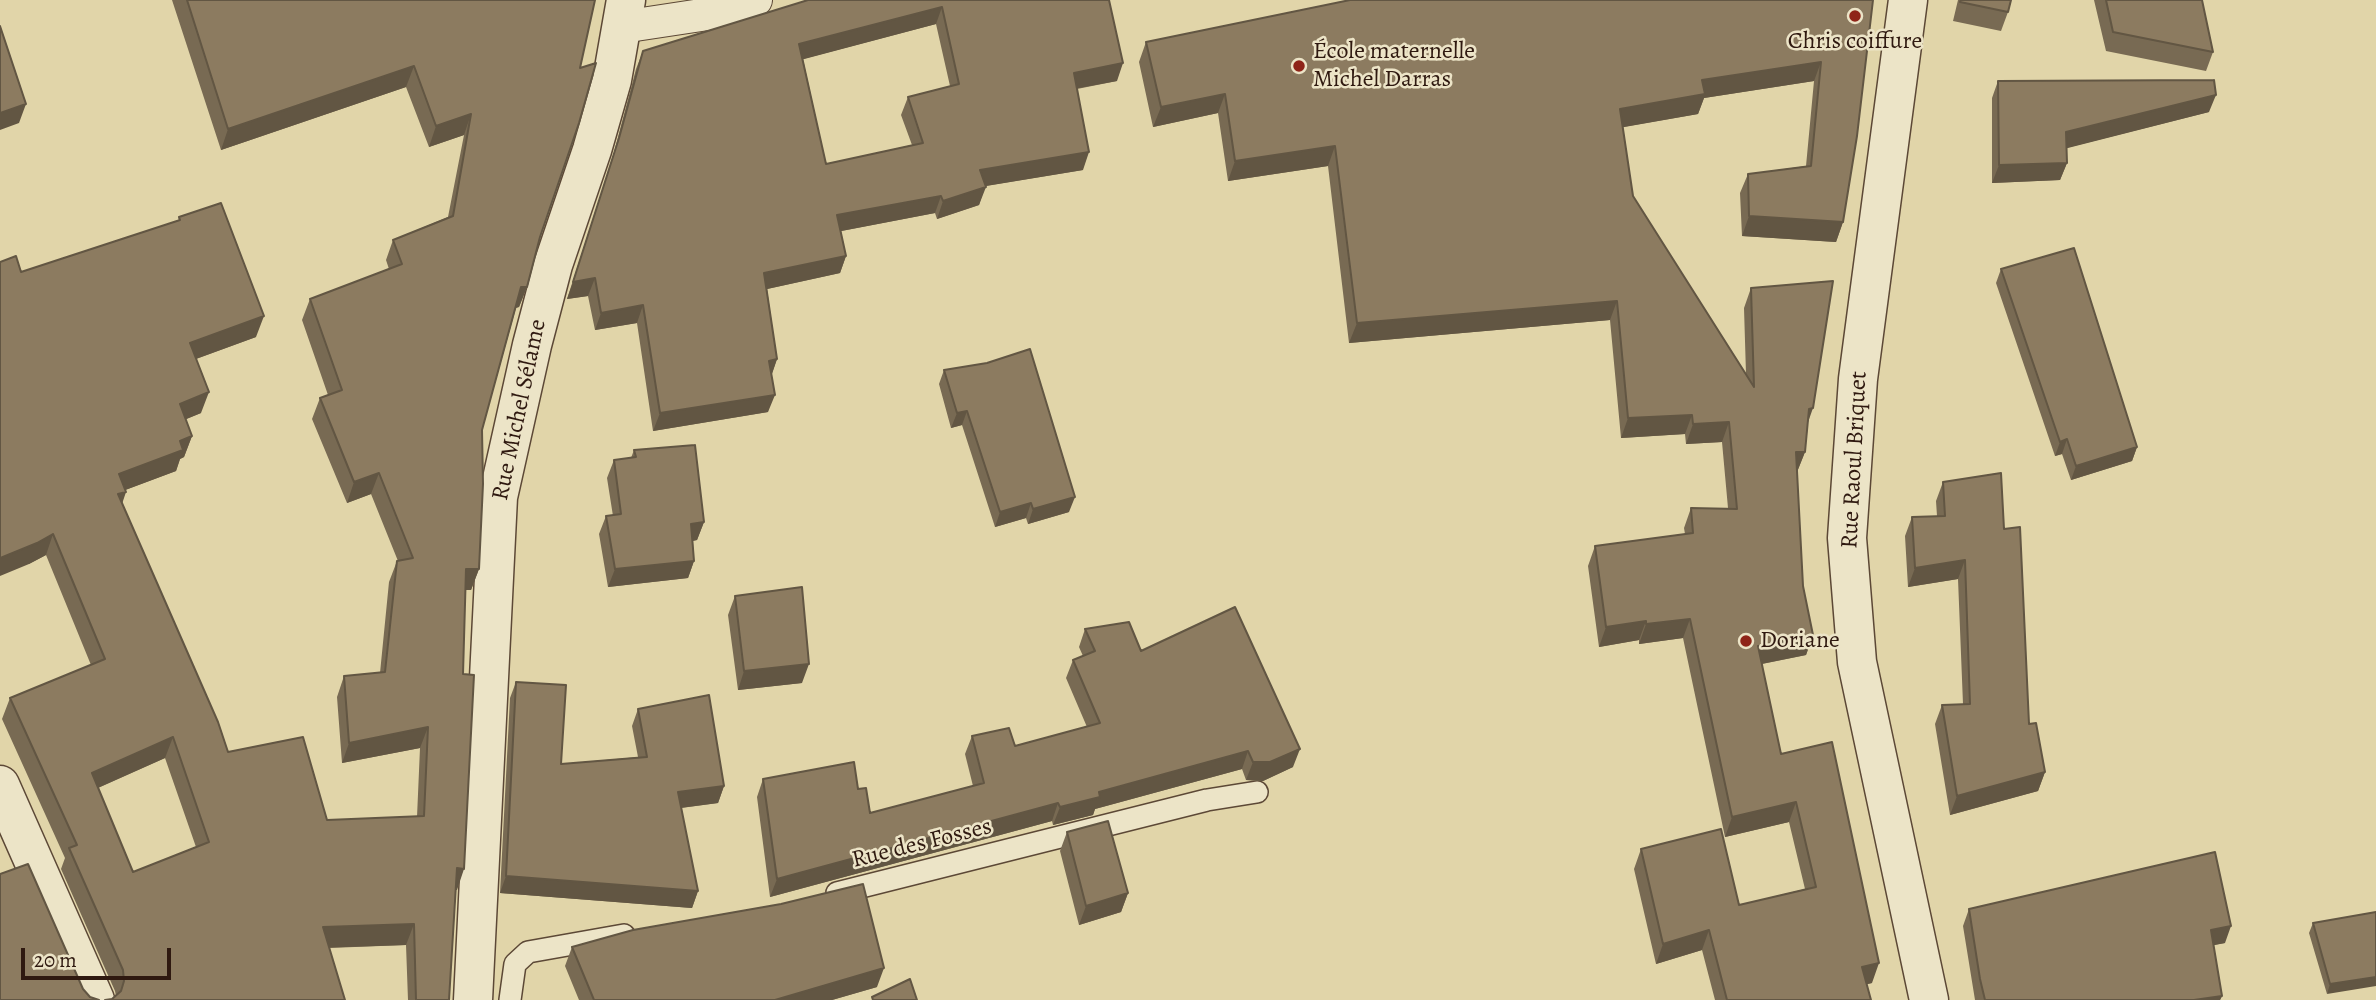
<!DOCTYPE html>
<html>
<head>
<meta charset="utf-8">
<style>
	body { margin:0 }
	#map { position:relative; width:2376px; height:1000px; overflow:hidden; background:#e1d5a9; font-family:Alegreya,serif }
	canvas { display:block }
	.scale { position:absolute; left:21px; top:948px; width:150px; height:32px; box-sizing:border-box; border:4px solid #2f1910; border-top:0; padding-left:9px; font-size:21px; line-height:24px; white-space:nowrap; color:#2f1910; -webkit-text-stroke:5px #ece4c7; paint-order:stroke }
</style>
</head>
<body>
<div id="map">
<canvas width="2376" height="1000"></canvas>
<div class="scale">20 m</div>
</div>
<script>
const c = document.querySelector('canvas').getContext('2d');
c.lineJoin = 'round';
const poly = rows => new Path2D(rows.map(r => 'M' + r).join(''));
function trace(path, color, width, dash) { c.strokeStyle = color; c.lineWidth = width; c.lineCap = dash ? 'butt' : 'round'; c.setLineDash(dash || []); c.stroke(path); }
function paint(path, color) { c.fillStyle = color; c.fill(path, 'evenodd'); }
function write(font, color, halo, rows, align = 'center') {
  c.font = font + ' Alegreya,serif'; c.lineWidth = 5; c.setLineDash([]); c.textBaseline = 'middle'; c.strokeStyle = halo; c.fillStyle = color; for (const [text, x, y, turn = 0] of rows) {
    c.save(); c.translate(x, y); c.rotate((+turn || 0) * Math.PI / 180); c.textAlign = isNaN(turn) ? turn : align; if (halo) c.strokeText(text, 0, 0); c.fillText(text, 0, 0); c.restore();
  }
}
const service = poly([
	[837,893,1207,800,1257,792],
	[510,1000,515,964,528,952,624,935]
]);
const pedestrian = poly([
	[622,27,708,14,756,0]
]);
const minor = poly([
	[0,785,95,1000],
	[473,1000,498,497,532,345,553,265,592,150,612,80,626,0]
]);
const tertiary = poly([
	[1908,0,1858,379,1847,538,1857,662,1929,1000]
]);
const wall = poly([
	[172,0,595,0,540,237,527,287,519,307,516,308,482,430,479,569,471,590,465,590,457,890,455,890,449,1000,408,1000,406,945,329,948,112,999,116,996,115,991,61,869,65,858,2,719,10,698,91,665,46,555,29,564,21,272,178,221,179,217,256,337,196,359,201,413,186,419,192,436,184,457,180,459,176,471,125,490,122,503,228,752,327,820,417,817,420,748,342,763,337,697,344,676,380,673,389,582,397,561,398,561,371,494,347,503,312,419,320,398,328,395,302,320,310,299,389,269,386,260,393,240,448,217,464,135,429,147,406,87,221,150],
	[165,758,196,847,133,872,98,788],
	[808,0,1109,0,1117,81,1077,89,1083,170,985,186,979,205,937,219,935,213,841,231,846,256,840,273,767,289,777,359,771,376,768,412,653,431,637,323,595,330,588,296,567,299,613,156,636,69,643,51],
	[936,24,950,86,908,97,901,115,912,145,826,164,803,59],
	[1873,0,1843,222,1836,242,1742,236,1740,193,1748,174,1806,166,1814,81,1704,98,1698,114,1623,127,1633,196,1746,374,1744,308,1751,288,1808,424,1805,452,1797,472,1803,586,1813,635,1806,655,1762,664,1781,754,1872,983,1867,984,1871,1000,1715,1000,1702,950,1656,964,1634,869,1641,849,1739,905,1805,889,1789,822,1725,837,1683,638,1639,644,1639,640,1599,647,1588,566,1595,546,1685,534,1684,528,1691,508,1728,508,1722,442,1686,444,1685,434,1621,438,1610,320,1349,343,1328,166,1228,181,1218,113,1153,127,1139,62,1146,42],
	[1958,0,2011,0,2008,12,2001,31,1953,21],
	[2094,0,2202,0,2213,52,2206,71,2106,51],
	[1998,81,2209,112,2066,148,2067,163,2060,180,1992,183,1992,98],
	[2001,269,2137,447,2132,461,2071,480,2062,454,2055,456,1996,283],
	[944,370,1069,512,1028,524,1026,518,995,527,962,425,951,428,939,384],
	[634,450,704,522,697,540,693,541,694,561,688,578,608,587,599,534,606,516,613,516,607,478,614,460,631,458],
	[1943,482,2004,529,2029,724,2045,772,2038,791,1950,815,1935,724,1942,705,1963,704,1958,579,1908,587,1905,536,1912,517,1937,516,1936,501],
	[735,596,802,683,738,690,728,615],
	[1085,629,1141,651,1293,767,1263,781,1246,780,1242,769,1095,809,1093,815,1053,825,1052,821,770,897,757,797,763,779,858,789,870,813,973,786,965,754,972,736,1015,746,1087,727,1066,678,1073,660,1083,656,1079,647],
	[516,682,561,764,638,757,632,726,638,709,724,786,718,803,681,808,698,891,692,908,500,893,510,698],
	[1067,832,1128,893,1121,912,1079,925,1060,851],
	[1969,909,2225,943,2213,945,2222,996,2220,1000,1975,1000,1963,926],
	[2376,912,2327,994,2309,933,2313,923],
	[572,947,877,987,832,1000,579,1000,565,966]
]);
const shadedWall = poly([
	[942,7,936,24,793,62,799,44],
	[1821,62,1814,81,1704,98,1698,114,1613,129,1620,109,1702,80],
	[1123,63,1117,81,1068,90,1074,73],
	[414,66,406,87,221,150,228,129],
	[1225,94,1218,113,1153,127,1161,107],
	[2216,95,2209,112,2060,150,2066,132],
	[26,104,19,123,0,130,0,113],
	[471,114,464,135,429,147,436,126],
	[1335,146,1328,166,1228,181,1235,161],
	[1089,152,1083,170,974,188,980,170],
	[2067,163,2060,180,1992,183,1999,165],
	[986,187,979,205,937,219,943,201],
	[941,196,935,213,831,233,837,215],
	[1749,216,1843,222,1836,242,1742,236],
	[846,256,840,273,758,291,764,273],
	[595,278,588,296,567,299,573,282],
	[521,287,527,287,519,307,514,308],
	[1617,301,1610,320,1349,343,1357,323],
	[643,305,637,323,595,330,601,313],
	[264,316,256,337,182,364,190,343],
	[777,359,771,377,769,361],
	[209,392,201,413,172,425,180,404],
	[775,395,768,412,653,431,660,413],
	[1813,408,1806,428,1809,409],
	[967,411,962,425,951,428,957,413],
	[1692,415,1685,434,1621,438,1628,418],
	[1729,422,1722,442,1686,444,1693,424],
	[192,436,184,457,180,459,176,471,112,495,119,474,180,441],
	[2067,439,2062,454,2055,456,2060,442],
	[2137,447,2132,461,2071,480,2076,466],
	[1796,452,1805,452,1797,472,1788,472],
	[379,473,371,494,347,503,354,482],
	[126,492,119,513,118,494],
	[1075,497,1069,512,1028,524,1033,509],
	[1031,503,1026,518,995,527,1000,512],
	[704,522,697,540,685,542,691,524],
	[53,534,46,555,29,564,0,576,0,558],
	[1965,560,1958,579,1908,587,1915,568],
	[694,561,688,578,608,587,615,569],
	[466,569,479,569,471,590,458,590],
	[1690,619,1683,638,1639,644,1646,624],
	[1646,621,1639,640,1599,647,1606,627],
	[1813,635,1806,655,1751,666,1758,646],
	[809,664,802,683,738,690,744,671],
	[428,727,420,748,342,763,349,743],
	[173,737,165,758,84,794,92,773],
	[1300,749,1293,767,1263,781,1246,780,1253,762],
	[1248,751,1242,769,1095,809,1093,815,1053,825,1060,807,1099,792],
	[2045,772,2038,791,1950,815,1957,796],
	[724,786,718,803,672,809,678,792],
	[1796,802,1789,822,1725,837,1732,817],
	[1058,803,1052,821,770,897,777,879],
	[457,868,464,869,457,890,449,889],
	[506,876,698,891,692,908,500,893],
	[1128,893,1121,912,1079,925,1086,906],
	[414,924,406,945,315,948,323,927],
	[2231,926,2225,943,2205,947,2211,930],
	[1709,930,1702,950,1656,964,1663,944],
	[1879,963,1872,983,1855,987,1862,967],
	[884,968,877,987,832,1000,775,1000],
	[2376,977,2376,986,2327,994,2330,984],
	[2222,996,2220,1000,2194,1000]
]);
const building = poly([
	[187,0,595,0,580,68,596,63,579,123,540,237,527,287,521,287,482,430,483,484,479,569,466,569,463,674,474,675,464,869,457,868,449,1000,416,1000,414,924,323,927,345,1000,105,1000,112,999,121,991,124,981,123,970,69,848,77,845,10,698,105,659,53,534,37,543,0,558,0,262,16,256,21,272,180,220,179,217,221,203,264,316,190,343,209,392,180,404,192,436,180,441,183,450,119,474,126,492,118,494,218,722,228,752,303,737,327,820,424,816,428,727,349,743,344,676,385,672,397,561,413,558,379,473,354,482,320,398,342,390,310,299,402,264,393,240,453,216,471,114,436,126,414,66,228,129,187,0],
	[173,737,209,842,133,872,92,773,173,737],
	[808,0,1109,0,1123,63,1074,73,1089,152,980,170,986,187,943,201,941,196,837,215,846,256,764,273,777,359,769,361,775,395,660,413,643,305,601,313,595,278,573,282,619,138,643,51,808,0],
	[942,7,959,84,908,97,923,143,826,164,799,44,942,7],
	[1350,0,1873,0,1857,136,1843,222,1749,216,1748,174,1811,166,1821,62,1702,80,1705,94,1620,109,1633,196,1754,387,1751,288,1833,281,1813,408,1809,409,1805,452,1796,452,1803,586,1813,635,1758,646,1781,754,1832,742,1879,963,1862,967,1871,1000,1727,1000,1709,930,1663,944,1641,849,1721,829,1739,905,1816,887,1796,802,1732,817,1690,619,1646,624,1646,621,1606,627,1595,546,1693,533,1691,508,1737,509,1729,422,1693,424,1692,415,1628,418,1617,301,1357,323,1335,146,1235,161,1225,94,1161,107,1146,42,1350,0],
	[1961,0,2011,0,2008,12,1960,2,1961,0],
	[2106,0,2202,0,2213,52,2113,32,2106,0],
	[0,26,26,104,0,113,0,26],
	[2214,80,2216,95,2066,132,2067,163,1999,165,1998,81,2214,80],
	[2074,248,2137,447,2076,466,2067,439,2060,442,2001,269,2074,248],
	[1030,349,1075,497,1033,509,1031,503,1000,512,967,411,957,413,944,370,987,363,1030,349],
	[695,445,704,522,691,524,694,561,615,569,606,516,621,514,614,460,636,457,634,450,695,445],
	[2001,473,2004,529,2020,527,2029,724,2036,723,2045,772,1957,796,1942,705,1970,704,1965,560,1915,568,1912,517,1945,516,1943,482,2001,473],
	[802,587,809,664,744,671,735,596,802,587],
	[1235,607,1300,749,1270,762,1253,762,1248,751,1099,792,1100,797,1060,807,1058,803,777,879,763,779,854,762,858,789,866,788,870,813,984,783,972,736,1009,728,1015,746,1100,723,1073,660,1095,651,1085,629,1129,622,1141,651,1235,607],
	[516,682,566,685,561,764,647,757,638,709,709,695,724,786,678,792,698,891,506,876,516,682],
	[1108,821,1128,893,1086,906,1067,832,1108,821],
	[2215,852,2231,926,2211,930,2222,996,2194,1000,1985,1000,1980,979,1969,909,2215,852],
	[28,864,83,989,90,997,99,1000,0,1000,0,874,28,864],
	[863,884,884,968,775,1000,594,1000,572,947,633,930,781,904,863,884],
	[2376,912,2376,977,2330,984,2313,923,2376,912],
	[910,979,917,1000,873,1000,872,997,910,979]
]);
const markers = [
	[1855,16,7,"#8f2418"],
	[1299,66,7,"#8f2418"],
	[1746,641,7,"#8f2418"]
];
const poiNames = [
	["Chris coiffure",1855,42,"center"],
	["École maternelle",1313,52],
	["Michel Darras",1313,80],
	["Doriane",1760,641]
];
const streetNames = [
	["Rue Michel Sélame",520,410,-78],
	["Rue Raoul Briquet",1855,460,-87],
	["Rue des Fosses",922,844,-14]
];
trace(service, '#5c4836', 24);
trace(pedestrian, '#5c4836', 34);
trace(minor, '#5c4836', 41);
trace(tertiary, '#5c4836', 41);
trace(service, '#ece4c7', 21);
trace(pedestrian, '#ece4c7', 32);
trace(minor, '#ece4c7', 38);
trace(tertiary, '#ece4c7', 38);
paint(wall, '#786a53');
paint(shadedWall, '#625643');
paint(building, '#8c7b60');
trace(building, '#625643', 2);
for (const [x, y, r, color] of markers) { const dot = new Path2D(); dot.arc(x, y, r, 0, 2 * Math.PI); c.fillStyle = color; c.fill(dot); trace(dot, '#ece4c7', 2.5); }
write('24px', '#2f1910', '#ece4c7', poiNames, 'left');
write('24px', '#2f1910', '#ece4c7', streetNames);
</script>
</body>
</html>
